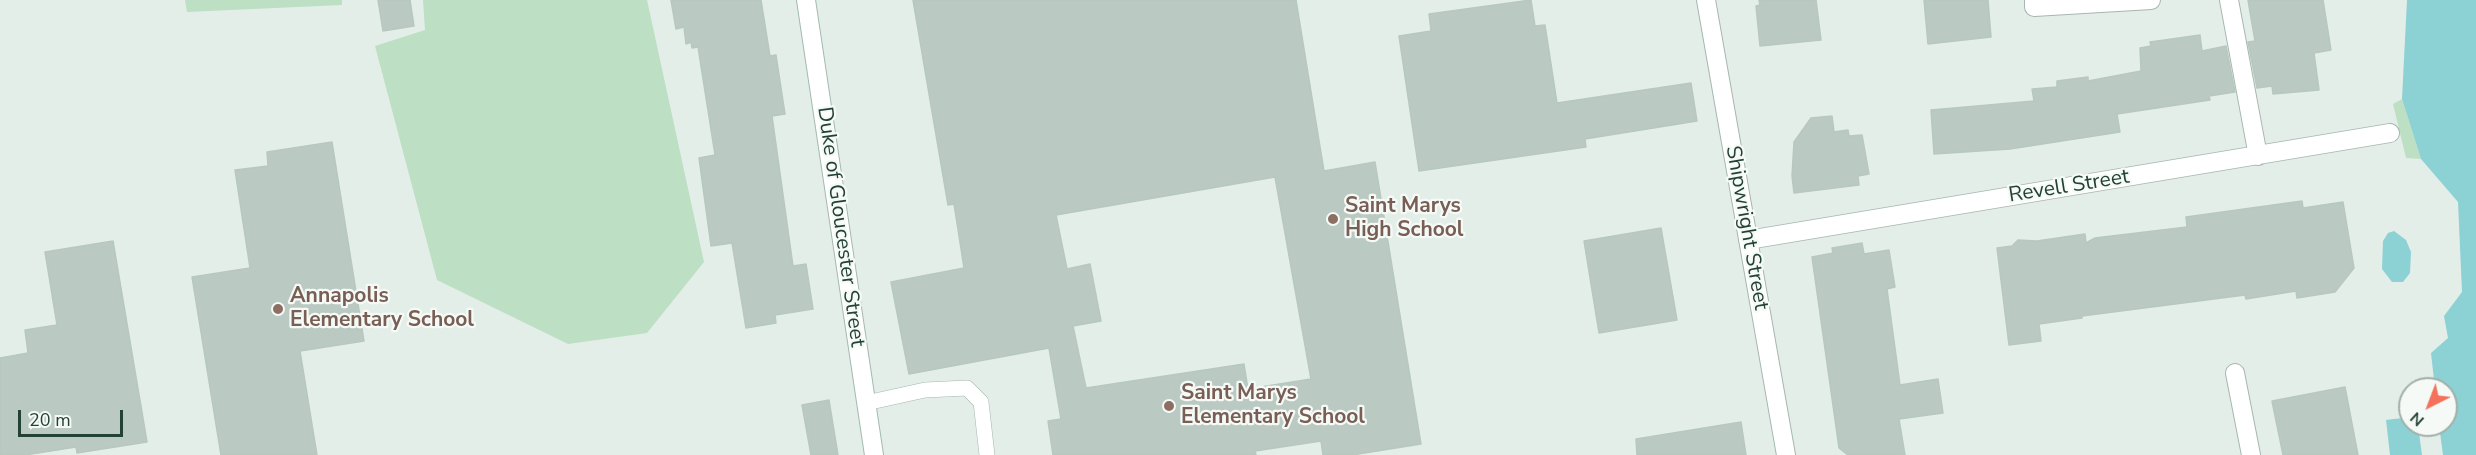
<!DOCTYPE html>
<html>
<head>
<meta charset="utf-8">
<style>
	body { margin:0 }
	#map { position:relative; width:2476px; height:455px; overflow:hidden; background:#e4eee9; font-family:"Nunito Sans",sans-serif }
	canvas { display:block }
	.north { position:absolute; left:2398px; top:377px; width:60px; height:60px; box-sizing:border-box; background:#f5faf7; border:2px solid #a1b0a9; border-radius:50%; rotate:222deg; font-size:16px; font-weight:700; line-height:24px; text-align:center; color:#234135 }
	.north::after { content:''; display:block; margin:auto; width:21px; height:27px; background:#f4715c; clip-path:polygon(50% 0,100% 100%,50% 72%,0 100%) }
	.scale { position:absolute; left:18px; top:410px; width:105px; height:27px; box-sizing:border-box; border:3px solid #234135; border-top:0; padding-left:8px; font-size:18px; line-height:21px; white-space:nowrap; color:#234135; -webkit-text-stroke:4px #f5faf7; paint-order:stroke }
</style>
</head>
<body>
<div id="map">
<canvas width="2476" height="455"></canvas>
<div class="north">N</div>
<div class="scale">20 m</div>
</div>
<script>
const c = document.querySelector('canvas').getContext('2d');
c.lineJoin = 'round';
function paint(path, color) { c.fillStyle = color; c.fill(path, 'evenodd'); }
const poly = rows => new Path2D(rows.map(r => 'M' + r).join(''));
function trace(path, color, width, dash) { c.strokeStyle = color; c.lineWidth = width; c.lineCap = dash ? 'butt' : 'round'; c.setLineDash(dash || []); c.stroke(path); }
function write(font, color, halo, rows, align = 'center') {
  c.font = font + ' "Nunito Sans",sans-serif'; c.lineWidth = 4.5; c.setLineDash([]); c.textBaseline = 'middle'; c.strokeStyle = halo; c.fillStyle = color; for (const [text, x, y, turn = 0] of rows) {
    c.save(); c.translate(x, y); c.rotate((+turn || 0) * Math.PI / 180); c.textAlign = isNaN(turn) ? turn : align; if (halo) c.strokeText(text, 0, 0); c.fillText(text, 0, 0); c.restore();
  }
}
const green = poly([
	[185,0,342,0,342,5,187,12],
	[423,0,647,0,704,262,647,333,568,344,437,280,375,46,425,30],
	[2402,99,2421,159,2406,158,2393,104]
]);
const water = poly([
	[2407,0,2476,0,2476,455,2443,455,2439,425,2446,425,2446,389,2435,389,2431,353,2448,338,2444,316,2462,292,2458,202,2421,159,2402,99],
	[2394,231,2406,240,2411,252,2410,273,2403,282,2392,282,2382,269,2383,241,2388,233],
	[2410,417,2410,425,2418,425,2422,455,2390,455,2386,420]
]);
const building = poly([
	[378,0,410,0,414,26,383,31,378,0],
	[671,0,761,0,770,56,776,55,785,114,772,116,793,266,806,264,813,309,775,315,776,323,746,328,732,243,711,246,699,158,715,155,698,47,692,48,691,42,686,44,684,27,676,29,671,0],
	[913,0,1296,0,1324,171,1375,162,1421,444,1352,455,1323,455,1321,441,1255,451,1256,455,1053,455,1048,421,1061,419,1049,348,909,374,891,282,964,268,954,204,948,205,913,0],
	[1275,177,1311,379,1248,389,1244,364,1086,388,1073,326,1101,321,1090,264,1067,269,1056,215,1275,177],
	[1531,0,1535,26,1545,25,1557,103,1691,83,1697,121,1585,139,1586,147,1419,171,1399,36,1431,31,1429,14,1531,0],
	[1759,0,1816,0,1821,40,1760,46,1756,6,1760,5,1759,0],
	[1924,0,1988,0,1991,37,1928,44,1924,0],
	[2248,0,2323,0,2331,50,2314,53,2319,90,2273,94,2272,86,2257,88,2248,42,2255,41,2248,0],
	[2200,35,2202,51,2226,46,2235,92,2209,96,2210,100,2117,114,2120,132,2010,149,1934,154,1931,110,2034,101,2032,89,2057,87,2057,81,2088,77,2088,81,2141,71,2140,48,2151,46,2150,42,2200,35],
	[1832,116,1834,132,1848,130,1849,136,1862,135,1869,174,1858,176,1859,185,1794,193,1792,176,1794,142,1811,118,1832,116],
	[332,142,364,341,300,351,317,455,221,455,192,277,250,268,235,170,268,166,267,152,332,142],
	[2302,201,2303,208,2343,202,2354,268,2335,292,2297,298,2296,291,2246,299,2245,295,2082,316,2082,318,2039,324,2041,341,2009,345,1997,248,2012,246,2018,240,2037,241,2085,234,2086,243,2095,238,2187,227,2186,217,2302,201],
	[1661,228,1677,320,1599,333,1584,241,1661,228],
	[113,241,147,442,77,453,76,447,25,455,0,455,0,358,28,353,25,330,57,325,45,252,113,241],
	[1862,243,1864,254,1889,250,1895,287,1887,289,1900,385,1938,379,1943,413,1899,419,1905,455,1848,455,1839,448,1812,257,1833,253,1832,248,1862,243],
	[2345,387,2358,455,2283,455,2272,401,2345,387],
	[829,400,838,455,811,455,802,405,829,400],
	[1741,422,1746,455,1637,455,1636,439,1741,422]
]);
const lane = poly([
	[866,403,925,390,967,388,981,402,987,455]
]);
const street = poly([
	[1706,0,1786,455],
	[2034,0,2034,7,2151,0],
	[2229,0,2258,156],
	[1748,240,2390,133],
	[2235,373,2251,455]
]);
const secondary = poly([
	[806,0,874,455]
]);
const markers = [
	[1333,219,6,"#8d6e63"],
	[278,309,6,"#8d6e63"],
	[1169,406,6,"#8d6e63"]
];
const streetNames = [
	["Revell Street",2069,187,-9],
	["Duke of Gloucester Street",840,227,82],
	["Shipwright Street",1746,228,80]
];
const educationNames = [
	["Saint Marys",1345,207],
	["High School",1345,231],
	["Annapolis",290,297],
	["Elementary School",290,321],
	["Saint Marys",1181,394],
	["Elementary School",1181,418]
];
paint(green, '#bddfc3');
paint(water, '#8cd1d4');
paint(building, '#bac9c1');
trace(building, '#b7c8bf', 1.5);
trace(lane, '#a6b7af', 16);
trace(street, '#a6b7af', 20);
trace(secondary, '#a2baaf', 20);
trace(lane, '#fff', 15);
trace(street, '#fff', 18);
trace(secondary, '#fff', 18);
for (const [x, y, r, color] of markers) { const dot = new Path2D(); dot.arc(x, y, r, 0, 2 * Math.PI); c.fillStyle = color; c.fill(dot); trace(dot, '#f5faf7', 2); }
write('21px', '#234135', '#f5faf7', streetNames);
write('bold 21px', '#785e54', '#f5faf7', educationNames, 'left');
</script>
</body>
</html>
